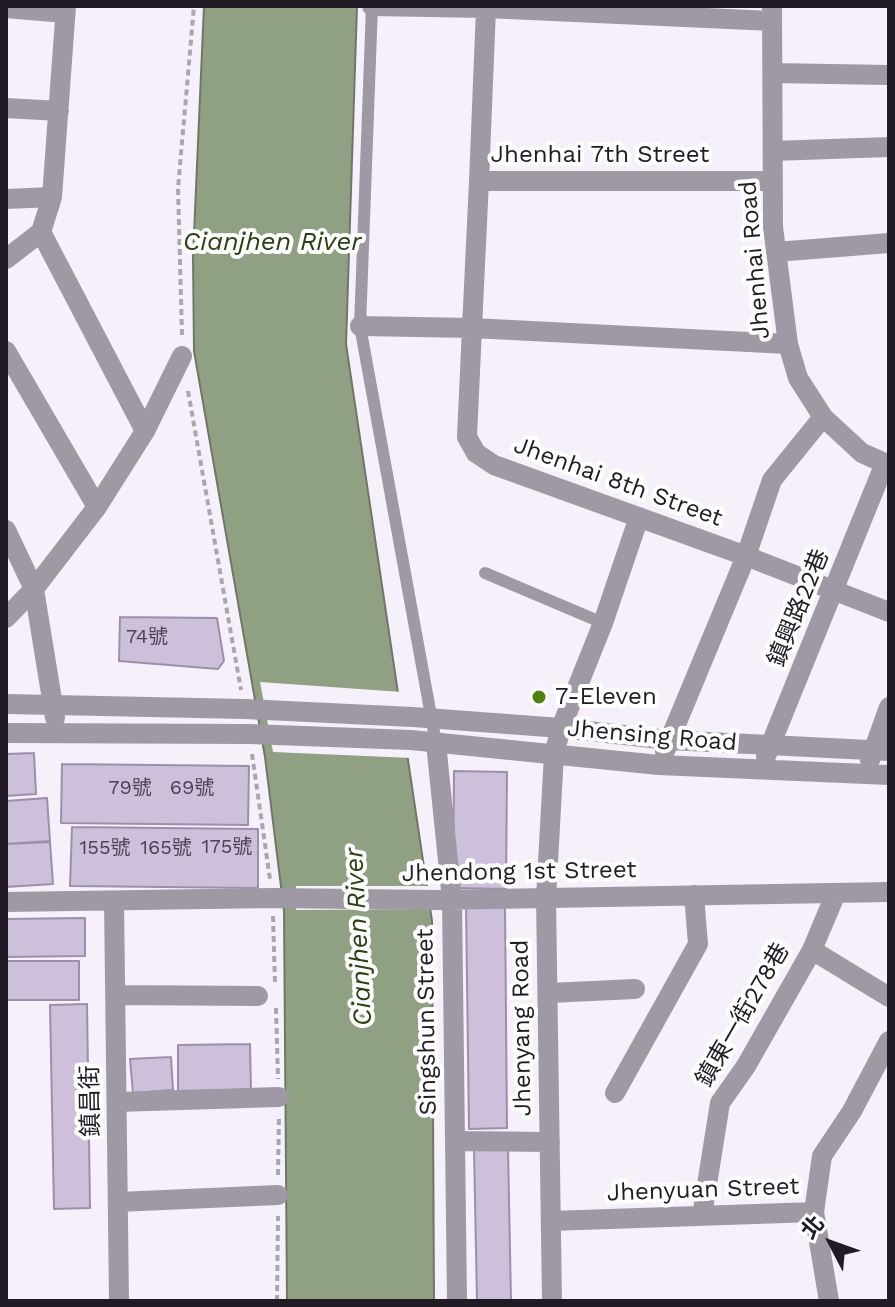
<!DOCTYPE html>
<html>
<head>
<meta charset="utf-8">
<style>
	body { margin:0 }
	#map { position:relative; width:895px; height:1307px; overflow:hidden; background:#f6f0fb; font-family:"Work Sans","Noto Sans TC",sans-serif }
	canvas { display:block }
	.frame { position:absolute; inset:0; border:8px solid #211b25; pointer-events:none }
	.north { position:absolute; left:791px; top:1203px; width:80px; height:80px; -webkit-text-stroke:6px #fff; paint-order:stroke; rotate:311deg; font-size:22px; font-weight:700; line-height:32px; text-align:center; color:#211b25 }
	.north::after { content:''; display:block; margin:auto; width:28px; height:36px; background:#211b25; clip-path:polygon(50% 0,100% 100%,50% 72%,0 100%) }
</style>
</head>
<body>
<div id="map">
<canvas width="895" height="1307"></canvas>
<div class="frame"></div>
<div class="north">北</div>
</div>
<script>
const c = document.querySelector('canvas').getContext('2d');
c.lineJoin = 'round';
function paint(path, color) { c.fillStyle = color; c.fill(path, 'evenodd'); }
const poly = rows => new Path2D(rows.map(r => 'M' + r).join(''));
function trace(path, color, width, dash) { c.strokeStyle = color; c.lineWidth = width; c.lineCap = dash ? 'butt' : 'round'; c.setLineDash(dash || []); c.stroke(path); }
function write(font, color, halo, rows, align = 'center') {
  c.font = font + ' "Work Sans","Noto Sans TC",sans-serif'; c.lineWidth = 8; c.setLineDash([]); c.textBaseline = 'middle'; c.strokeStyle = halo; c.fillStyle = color; for (const [text, x, y, turn = 0] of rows) {
    c.save(); c.translate(x, y); c.rotate((+turn || 0) * Math.PI / 180); c.textAlign = isNaN(turn) ? turn : align; if (halo) c.strokeText(text, 0, 0); c.fillText(text, 0, 0); c.restore();
  }
}
const water = poly([
	[204,6,357,6,346,344,432,921,434,1301,287,1301,284,911,265,757,194,351,193,257,204,6]
]);
const pier = poly([
	[260,682,402,692,412,758,273,752],
	[296,886,431,886,435,909,296,910]
]);
const building = poly([
	[120,617,217,618,224,661,218,669,119,661,120,617],
	[34,753,36,794,6,796,6,754,34,753],
	[62,764,249,766,248,825,61,823,62,764],
	[454,771,507,772,506,889,453,888,454,771],
	[47,798,50,841,6,844,6,801,47,798],
	[72,827,258,829,258,888,70,886,72,827],
	[50,842,53,884,6,887,6,844,50,842],
	[505,905,507,1128,469,1129,466,906,505,905],
	[85,918,85,956,6,957,6,919,85,918],
	[6,961,79,961,79,1000,6,1000,6,961],
	[87,1004,90,1208,54,1209,50,1005,87,1004],
	[250,1044,251,1090,178,1091,178,1045,250,1044],
	[171,1057,173,1090,133,1093,130,1059,171,1057],
	[474,1149,508,1149,511,1301,477,1301,474,1149]
]);
const path = poly([
	[182,335,178,188,194,6],
	[188,391,241,690],
	[252,754,270,879],
	[273,916,275,983],
	[276,1008,278,1079],
	[278,1175,279,1116],
	[277,1301,278,1216]
]);
const lane = poly([
	[372,6,360,326,436,743],
	[485,573,603,623]
]);
const street = poly([
	[372,6,486,8,486,6],
	[772,6,773,227,788,344,798,378,823,417,862,453,889,465],
	[6,8,65,13],
	[773,73,889,75],
	[6,108,59,111],
	[773,151,889,147],
	[479,181,486,8,772,21],
	[6,199,52,197],
	[41,232,145,431],
	[776,252,889,243],
	[6,259,41,232,52,197,66,6],
	[360,326,472,328,479,181,771,181],
	[788,344,472,328,467,437,476,453,494,465,746,556,889,612],
	[6,351,97,507],
	[6,530,34,589,55,718],
	[6,618,34,589,97,507,145,431,182,356],
	[6,704,245,709,413,717,561,728,669,740,889,751],
	[6,733,249,734,411,740,659,765,889,775],
	[436,743,452,900,457,1301],
	[665,751,746,556,772,480,823,417],
	[766,756,885,463],
	[870,760,889,707],
	[114,901,119,1301],
	[6,902,273,898,435,900,889,892],
	[812,950,889,997],
	[549,993,635,989],
	[116,995,258,996],
	[615,1093,698,944,694,895],
	[117,1102,279,1097],
	[455,1141,550,1142],
	[118,1202,278,1195],
	[702,1216,720,1103,746,1066,812,950,836,893],
	[551,1221,814,1212],
	[552,1301,546,898,554,754,561,728,603,623,639,517],
	[829,1301,814,1212,822,1156,852,1111,889,1041]
]);
const markers = [
	[539,697,8,"#518110"]
];
const numberNames = [
	["74號",147,637],
	["79號",130,788],
	["69號",192,788],
	["175號",227,847],
	["155號",105,848],
	["165號",166,848]
];
const streetNames = [
	["Jhenhai 7th Street",600,155],
	["Jhenhai Road",755,260,-95],
	["Jhenhai 8th Street",618,482,20],
	["鎮興路22巷",799,608,-68],
	["Jhensing Road",652,736,5],
	["Jhendong 1st Street",519,872,-1],
	["鎮東一街278巷",743,1015,-60],
	["Singshun Street",427,1022,-91],
	["Jhenyang Road",522,1028,-91],
	["鎮昌街",91,1101,-91],
	["Jhenyuan Street",703,1190,-2]
];
const poiNames = [
	["7-Eleven",555,697]
];
const waterNames = [
	["Cianjhen River",272,242],
	["Cianjhen River",359,937,-93]
];
paint(water, '#90a083');
trace(water, '#6f7867', 2);
paint(pier, '#f6f0fb');
paint(building, '#cebfdb');
trace(building, '#9d8ea9', 2);
trace(path, '#aba5af', 4, [6, 4]);
trace(lane, '#9f99a5', 12);
trace(street, '#9f99a5', 20);
for (const [x, y, r, color] of markers) { const dot = new Path2D(); dot.arc(x, y, r, 0, 2 * Math.PI); c.fillStyle = color; c.fill(dot); trace(dot, '#fff', 3); }
write('20px', '#4c4452', null, numberNames);
write('24px', '#211b25', '#fff', streetNames);
write('24px', '#211b25', '#fff', poiNames, 'left');
write('italic 26px', '#2b4113', '#fff', waterNames);
</script>
</body>
</html>
